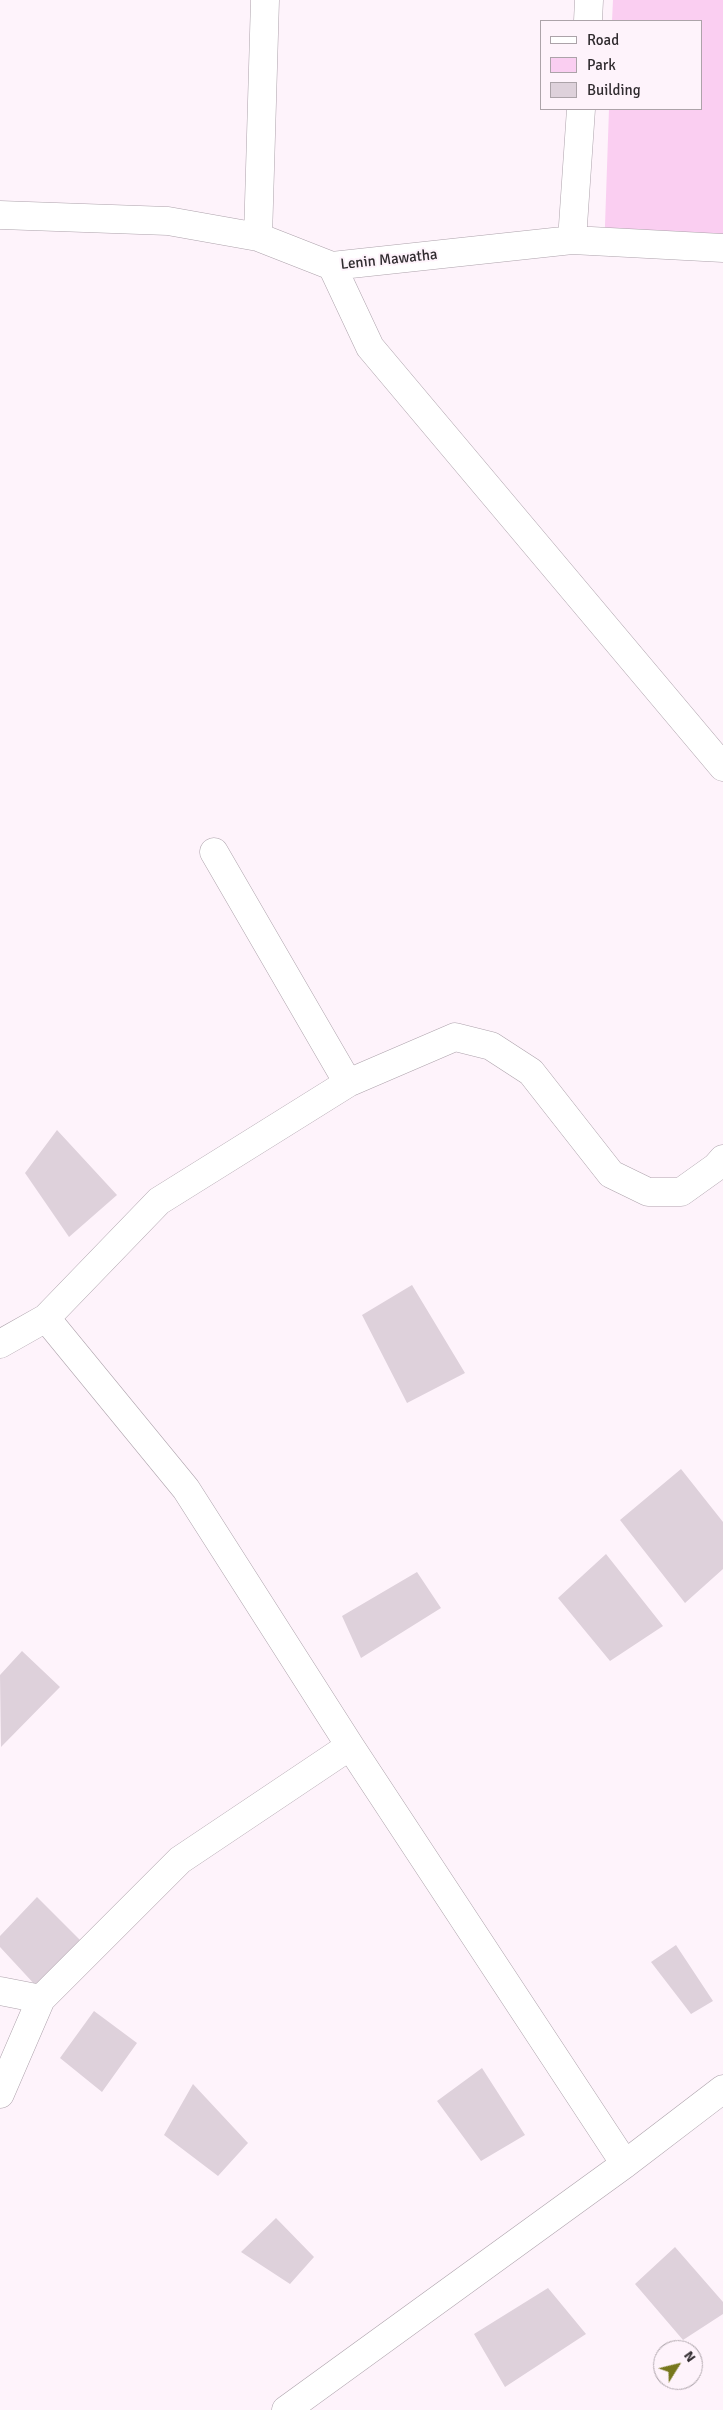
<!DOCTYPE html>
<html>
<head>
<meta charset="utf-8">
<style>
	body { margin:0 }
	#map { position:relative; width:723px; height:2410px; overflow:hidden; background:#fef3fb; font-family:Signika,sans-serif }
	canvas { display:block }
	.legend { position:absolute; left:540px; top:20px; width:162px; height:90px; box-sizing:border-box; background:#fef3fb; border:1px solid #aca3a9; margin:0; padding:6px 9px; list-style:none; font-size:15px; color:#302b2f }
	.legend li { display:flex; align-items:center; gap:10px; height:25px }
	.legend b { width:25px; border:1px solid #aca3a9 }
	.north { position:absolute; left:653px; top:2340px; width:50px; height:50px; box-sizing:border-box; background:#fef3fb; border:1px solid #aca3a9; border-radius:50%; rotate:54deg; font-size:14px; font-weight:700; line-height:20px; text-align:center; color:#302b2f }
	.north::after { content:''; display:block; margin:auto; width:18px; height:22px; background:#77771d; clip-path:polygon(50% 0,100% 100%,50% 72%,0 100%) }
</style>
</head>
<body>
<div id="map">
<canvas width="723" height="2410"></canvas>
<ul class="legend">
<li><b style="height:6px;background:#fff"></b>Road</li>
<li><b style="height:14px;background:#facef1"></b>Park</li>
<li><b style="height:14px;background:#ded1db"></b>Building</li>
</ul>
<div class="north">N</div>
</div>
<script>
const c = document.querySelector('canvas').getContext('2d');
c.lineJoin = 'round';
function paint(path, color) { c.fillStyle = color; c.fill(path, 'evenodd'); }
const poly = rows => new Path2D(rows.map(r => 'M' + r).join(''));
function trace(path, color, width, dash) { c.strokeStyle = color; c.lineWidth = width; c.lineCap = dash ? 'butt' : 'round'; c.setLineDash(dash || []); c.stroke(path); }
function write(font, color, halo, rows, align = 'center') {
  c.font = font + ' Signika,sans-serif'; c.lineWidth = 4; c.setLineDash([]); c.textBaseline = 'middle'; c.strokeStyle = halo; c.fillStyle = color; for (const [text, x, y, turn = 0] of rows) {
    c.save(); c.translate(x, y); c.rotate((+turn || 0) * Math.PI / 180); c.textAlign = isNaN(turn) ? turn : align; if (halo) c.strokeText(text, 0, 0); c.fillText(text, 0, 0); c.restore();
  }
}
const green = poly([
	[613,0,723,0,723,241,604,254,609,109,702,109,702,21,612,21]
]);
const building = poly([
	[57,1130,117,1195,69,1237,25,1173],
	[412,1285,465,1373,407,1403,362,1315],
	[681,1469,723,1522,723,1569,685,1603,620,1520],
	[606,1554,663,1626,610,1661,558,1598],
	[417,1572,441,1608,361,1658,342,1616],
	[22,1651,60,1687,1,1747,0,1675],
	[37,1897,80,1940,37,1987,0,1947,0,1936],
	[676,1945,713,2001,691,2014,651,1962],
	[94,2011,137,2043,102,2092,60,2058],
	[482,2068,525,2135,481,2161,437,2101],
	[193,2084,248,2143,218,2176,164,2135],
	[276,2218,314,2257,290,2284,241,2252],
	[675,2247,723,2302,723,2314,683,2340,635,2284],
	[548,2288,586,2334,505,2387,474,2334]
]);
const minor = poly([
	[588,21,589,0],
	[0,215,168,221,258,237,332,266,572,240,723,248],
	[258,237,265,0],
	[572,240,581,109],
	[332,266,370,347,723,767],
	[214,852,348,1083],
	[46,1318,159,1201,348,1083,455,1037,491,1046,531,1072,611,1174,648,1192,681,1192,716,1167,723,1159],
	[0,1344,46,1318,186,1489,350,1746,625,2164],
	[0,1991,41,1999,180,1860,350,1746],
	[0,2094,41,1999],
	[286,2410,625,2164,723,2089]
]);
const streetNames = [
	["Lenin Mawatha",389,260,-6]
];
paint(green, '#facef1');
paint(building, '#ded1db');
trace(minor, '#ada2ab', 29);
trace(minor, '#fff', 28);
write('15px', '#302b2f', '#fef3fb', streetNames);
</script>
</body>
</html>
